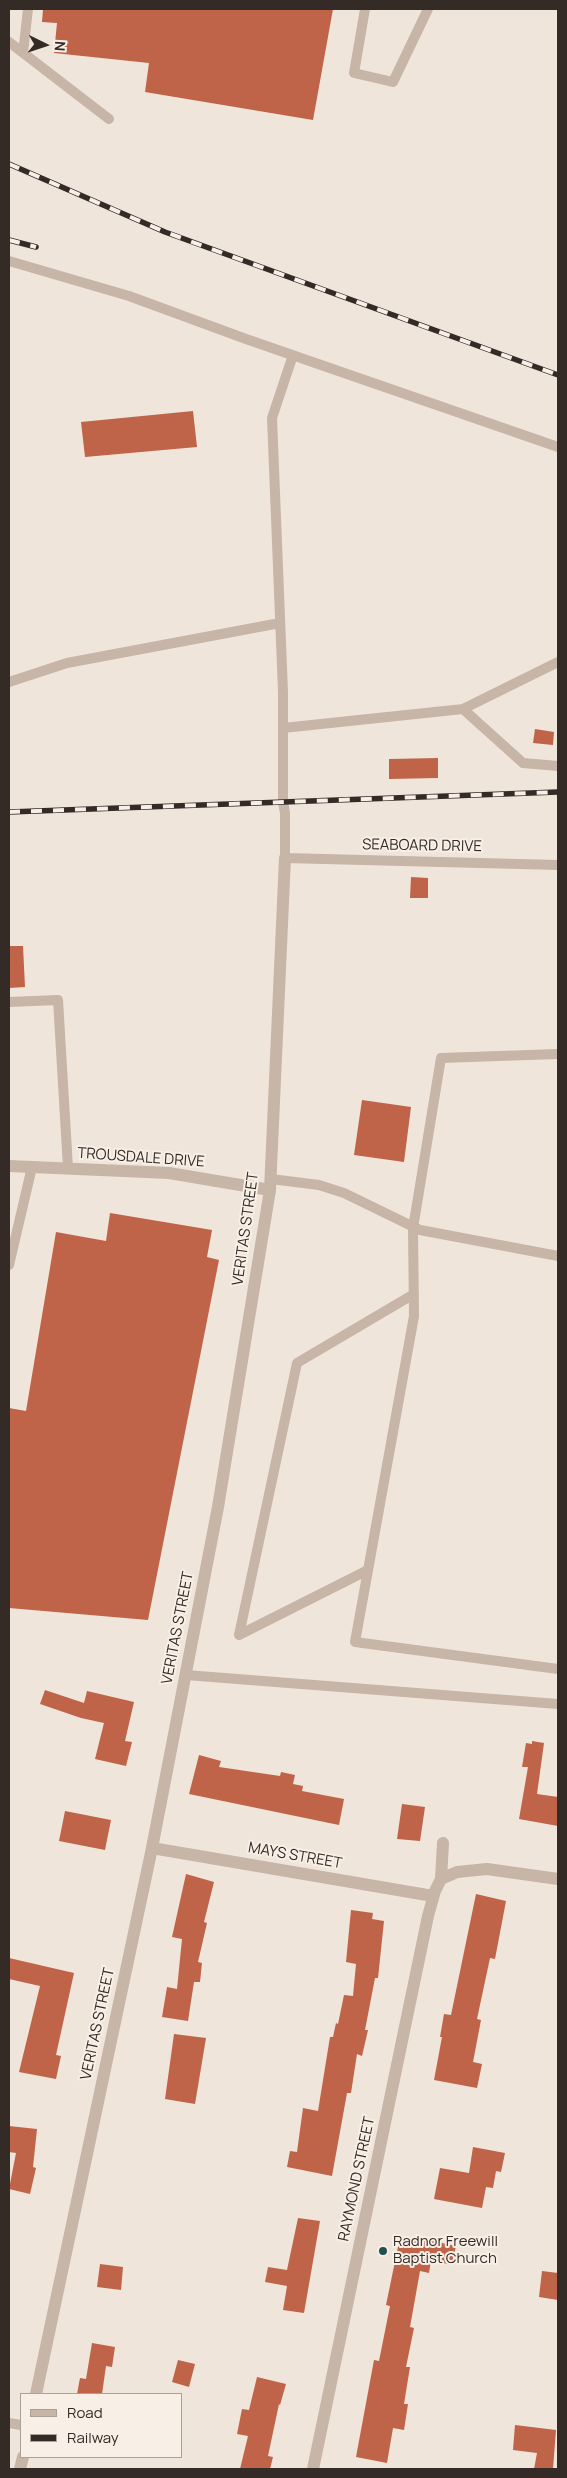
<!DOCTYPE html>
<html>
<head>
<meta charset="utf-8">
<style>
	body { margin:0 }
	#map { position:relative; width:567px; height:2478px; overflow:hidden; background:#f0e5da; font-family:Manrope,sans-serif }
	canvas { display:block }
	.frame { position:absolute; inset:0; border:10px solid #342b27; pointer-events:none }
	.legend { position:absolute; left:20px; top:2393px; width:162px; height:65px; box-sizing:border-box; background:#f8f0e6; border:1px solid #aaa19a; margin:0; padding:6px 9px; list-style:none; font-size:15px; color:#342b27 }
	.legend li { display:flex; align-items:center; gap:10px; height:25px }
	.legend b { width:25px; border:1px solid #aaa19a }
	.north { position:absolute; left:20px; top:20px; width:50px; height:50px; -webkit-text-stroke:4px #f8f0e6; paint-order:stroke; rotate:94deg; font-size:14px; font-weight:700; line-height:20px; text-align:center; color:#342b27 }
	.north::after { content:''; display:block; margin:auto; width:18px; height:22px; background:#342b27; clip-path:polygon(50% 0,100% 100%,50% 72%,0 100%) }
</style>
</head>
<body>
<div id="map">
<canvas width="567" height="2478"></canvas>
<div class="frame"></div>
<ul class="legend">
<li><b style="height:6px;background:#c7b5a7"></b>Road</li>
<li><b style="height:6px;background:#342b27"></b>Railway</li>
</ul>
<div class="north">N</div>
</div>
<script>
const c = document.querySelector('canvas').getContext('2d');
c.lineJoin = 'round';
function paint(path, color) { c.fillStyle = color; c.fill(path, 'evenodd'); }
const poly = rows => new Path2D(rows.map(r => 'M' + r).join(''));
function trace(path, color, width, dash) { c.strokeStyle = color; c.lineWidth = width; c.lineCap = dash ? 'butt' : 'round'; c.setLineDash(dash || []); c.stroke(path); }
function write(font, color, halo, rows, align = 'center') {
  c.font = font + ' Manrope,sans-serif'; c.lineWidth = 4; c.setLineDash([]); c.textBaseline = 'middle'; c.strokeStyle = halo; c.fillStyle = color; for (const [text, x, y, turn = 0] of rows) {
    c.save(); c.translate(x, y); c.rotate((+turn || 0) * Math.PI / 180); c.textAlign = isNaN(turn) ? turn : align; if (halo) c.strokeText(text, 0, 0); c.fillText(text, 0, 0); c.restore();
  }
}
const building = poly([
	[43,9,333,9,313,120,145,92,149,63,54,53,57,23,42,22],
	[193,411,197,447,85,457,81,422],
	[535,729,554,732,553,745,533,743],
	[438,758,438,778,389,779,389,759],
	[411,877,428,878,428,898,410,898],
	[9,946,23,946,25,987,9,988],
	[362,1100,411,1107,404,1162,354,1155],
	[110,1213,212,1230,207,1257,219,1260,148,1620,9,1608,9,1408,26,1411,56,1232,106,1241],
	[45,1690,84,1703,87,1691,134,1702,125,1741,132,1742,126,1766,95,1759,104,1723,81,1718,40,1704],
	[532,1741,544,1743,537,1794,558,1797,558,1826,519,1819,528,1767,522,1767,526,1743,532,1744],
	[199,1755,221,1761,219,1767,280,1776,281,1772,295,1775,293,1784,303,1786,302,1791,344,1799,339,1825,189,1794],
	[402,1804,425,1807,420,1841,397,1839],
	[65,1811,111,1820,105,1850,59,1841],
	[186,1874,214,1882,204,1922,207,1923,198,1962,202,1963,200,1982,194,1982,188,2021,162,2017,167,1987,177,1989,182,1939,172,1937],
	[476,1894,506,1901,495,1959,490,1958,477,2019,481,2020,473,2062,482,2064,477,2088,434,2080,442,2037,440,2037,444,2014,451,2015],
	[351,1910,373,1913,372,1919,384,1921,378,1978,375,1978,365,2030,368,2030,362,2056,357,2054,351,2093,347,2093,332,2176,287,2167,290,2151,297,2152,303,2108,318,2111,330,2037,333,2037,336,2023,338,2024,344,1995,353,1996,356,1964,346,1962],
	[9,1958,74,1973,56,2055,61,2056,56,2079,19,2072,40,1986,9,1979],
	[174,2034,206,2038,195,2104,165,2099],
	[9,2126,37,2129,33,2167,36,2168,30,2194,9,2189,16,2153,9,2152],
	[473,2147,505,2153,501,2172,496,2171,493,2188,486,2187,482,2208,434,2199,440,2168,469,2173],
	[298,2218,320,2221,304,2313,283,2310,287,2286,265,2282,268,2267,287,2270],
	[414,2237,456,2246,452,2265,431,2260,429,2273,420,2271,410,2327,414,2328,406,2367,410,2367,404,2404,408,2404,404,2430,393,2428,387,2463,356,2457,374,2360,379,2361,390,2306,386,2305,399,2242,413,2245],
	[100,2264,123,2267,121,2290,97,2287],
	[542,2271,558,2273,558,2300,539,2297],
	[92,2343,115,2347,112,2367,106,2366,102,2394,77,2394,80,2378,86,2379],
	[178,2360,195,2364,189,2387,172,2382],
	[257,2377,286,2384,280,2405,279,2404,268,2456,273,2457,270,2469,240,2469,248,2436,237,2434,242,2409,249,2410],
	[515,2425,556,2430,553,2469,534,2469,537,2453,513,2450]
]);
const service = poly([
	[365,9,354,73,393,82,428,9],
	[9,42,109,119],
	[23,53,28,9],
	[9,261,129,296,246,339,558,447],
	[293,355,272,418,283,692,283,802,285,813,285,858,558,865],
	[9,682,67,663,280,623],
	[463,709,523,763,558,766],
	[283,728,463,709,558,662],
	[9,1002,58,1000,68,1168],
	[558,1054,441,1058,413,1228,414,1316,355,1642,558,1669],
	[271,1179,319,1185,344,1193,420,1230,558,1256],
	[9,1265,32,1167],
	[368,1570,239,1635,297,1363,414,1294],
	[186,1675,558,1704],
	[9,2423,21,2425]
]);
const minor = poly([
	[270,1190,285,858],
	[152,1848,433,1896],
	[441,1879,457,1872,487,1869,558,1879],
	[313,2469,428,1916,435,1891,441,1879,443,1843]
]);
const tertiary = poly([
	[9,1166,169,1173,270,1190,218,1507,152,1848,36,2394],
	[20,2469,23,2457]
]);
const rail = poly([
	[9,164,165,232,558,375],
	[9,240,36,247],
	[9,812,558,792]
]);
const markers = [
	[383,2251,5,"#1f5153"]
];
const streetNames = [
	["SEABOARD DRIVE",422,846,1],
	["TROUSDALE DRIVE",141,1158,4],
	["VERITAS STREET",246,1229,-82],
	["VERITAS STREET",178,1628,-79],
	["MAYS STREET",295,1856,10],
	["VERITAS STREET",98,2024,-78],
	["RAYMOND STREET",357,2179,-78]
];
const poiNames = [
	["Radnor Freewill",393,2242],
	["Baptist Church",393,2259]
];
paint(building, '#bf6349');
trace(service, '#c7b5a7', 10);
trace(minor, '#c7b5a7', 12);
trace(tertiary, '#c7b5a7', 12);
trace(rail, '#342b27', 5.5);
trace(rail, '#f8f0e6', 4, [11]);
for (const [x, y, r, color] of markers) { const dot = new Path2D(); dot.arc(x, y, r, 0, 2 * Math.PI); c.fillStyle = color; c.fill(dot); trace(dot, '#f8f0e6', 2); }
write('15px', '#342b27', '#f8f0e6', streetNames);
write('15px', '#342b27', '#f8f0e6', poiNames, 'left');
</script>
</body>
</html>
